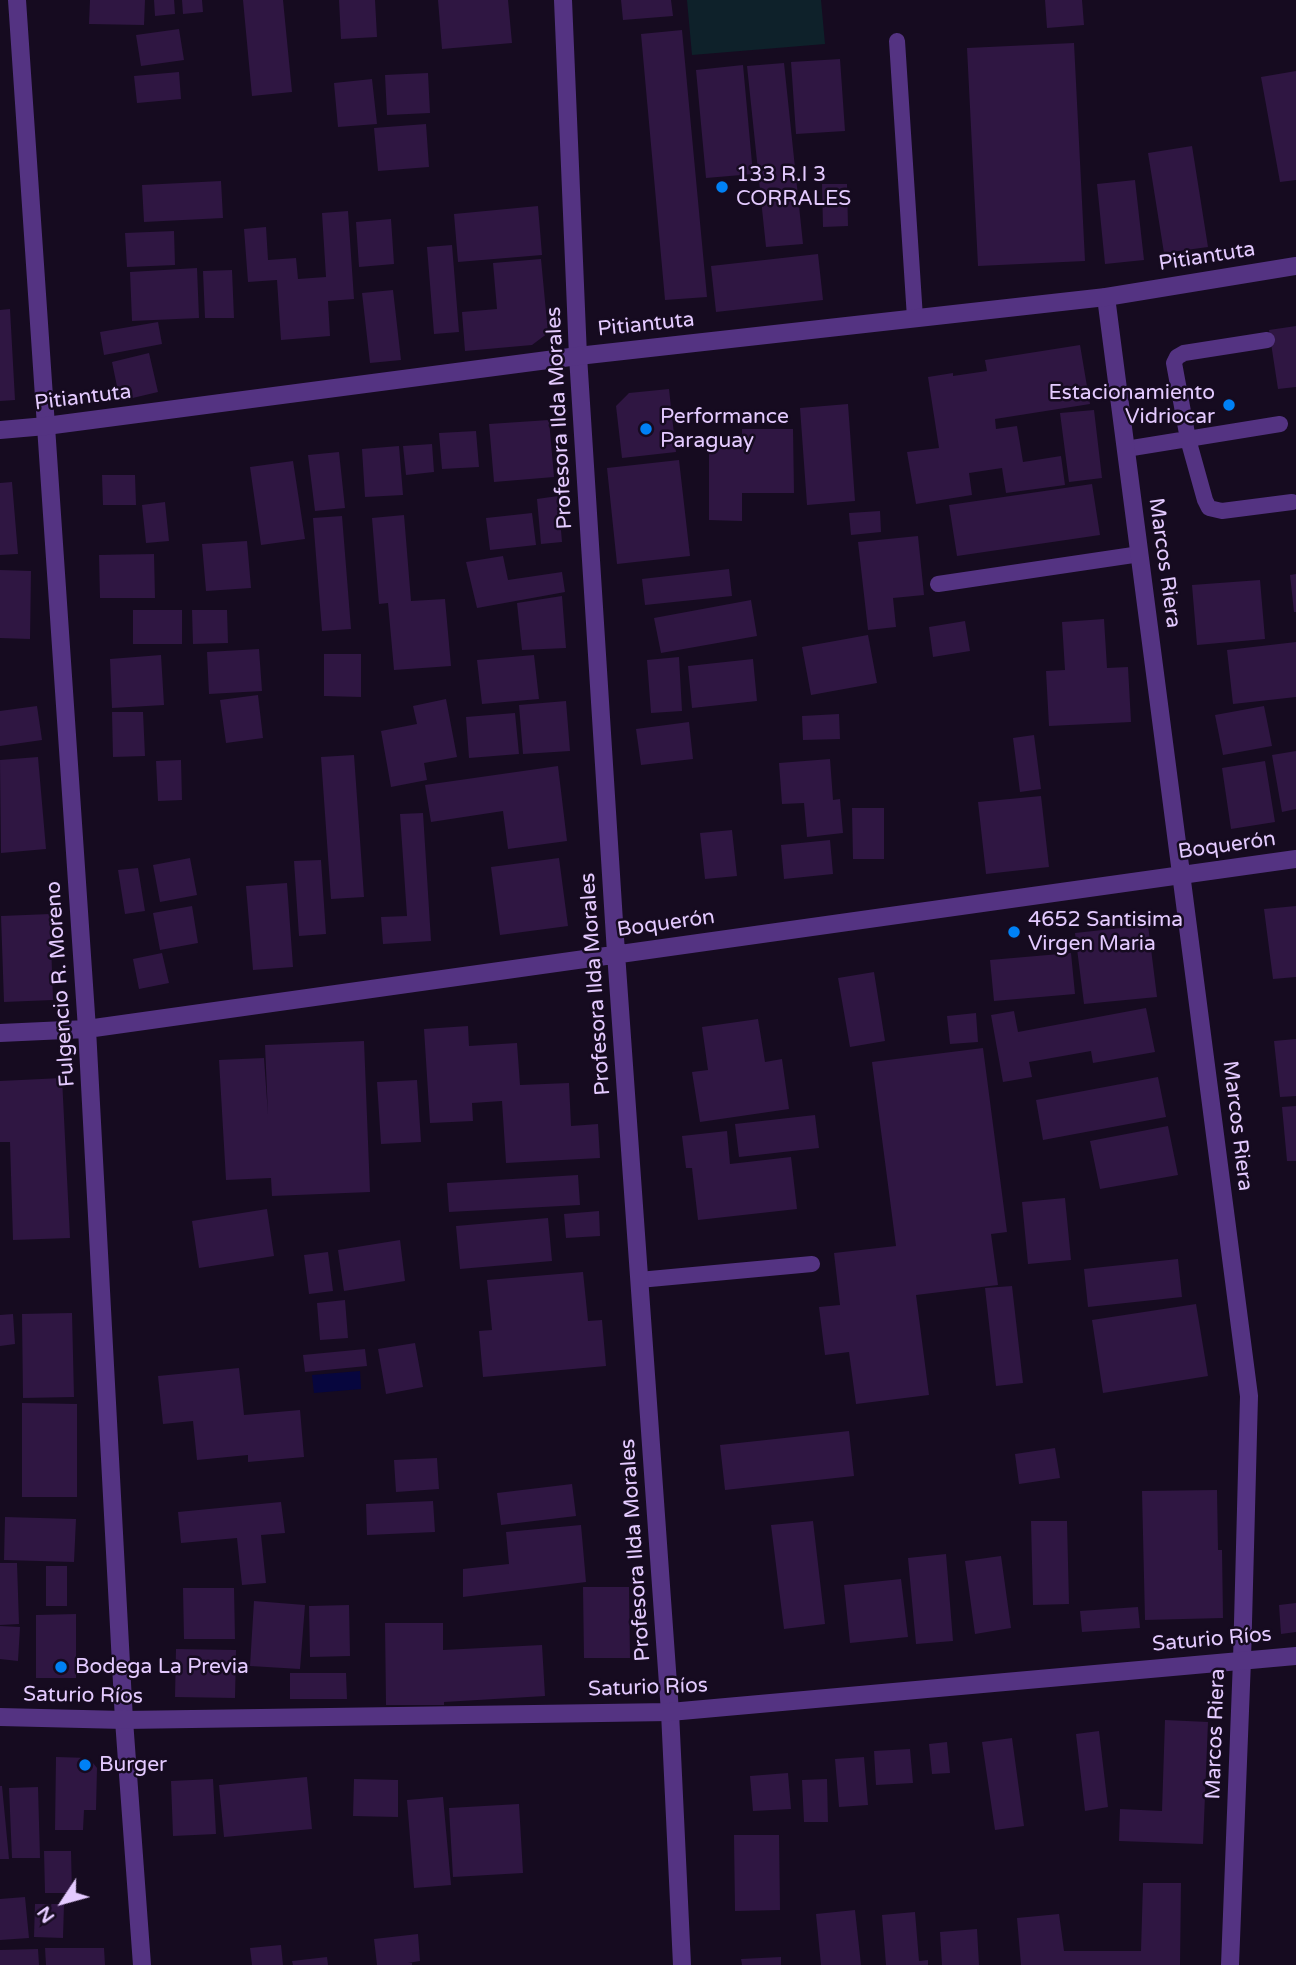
<!DOCTYPE html>
<html>
<head>
<meta charset="utf-8">
<style>
	body { margin:0 }
	#map { position:relative; width:1296px; height:1965px; overflow:hidden; background:#160b20; font-family:"Varela Round",sans-serif }
	canvas { display:block }
	.north { position:absolute; left:28px; top:1867px; width:70px; height:70px; -webkit-text-stroke:5px #160b20; paint-order:stroke; rotate:234deg; font-size:19px; font-weight:700; line-height:28px; text-align:center; color:#e4caff }
	.north::after { content:''; display:block; margin:auto; width:24px; height:32px; background:#e4caff; clip-path:polygon(50% 0,100% 100%,50% 72%,0 100%) }
</style>
</head>
<body>
<div id="map">
<canvas width="1296" height="1965"></canvas>
<div class="north">N</div>
</div>
<script>
const c = document.querySelector('canvas').getContext('2d');
c.lineJoin = 'round';
function paint(path, color) { c.fillStyle = color; c.fill(path, 'evenodd'); }
const poly = rows => new Path2D(rows.map(r => 'M' + r).join(''));
function trace(path, color, width, dash) { c.strokeStyle = color; c.lineWidth = width; c.lineCap = dash ? 'butt' : 'round'; c.setLineDash(dash || []); c.stroke(path); }
function write(font, color, halo, rows, align = 'center') {
  c.font = font + ' "Varela Round",sans-serif'; c.lineWidth = 5; c.setLineDash([]); c.textBaseline = 'middle'; c.strokeStyle = halo; c.fillStyle = color; for (const [text, x, y, turn = 0] of rows) {
    c.save(); c.translate(x, y); c.rotate((+turn || 0) * Math.PI / 180); c.textAlign = isNaN(turn) ? turn : align; if (halo) c.strokeText(text, 0, 0); c.fillText(text, 0, 0); c.restore();
  }
}
const green = poly([
	[687,0,821,0,825,44,692,55]
]);
const water = poly([
	[360,1371,361,1389,314,1393,312,1375]
]);
const building = poly([
	[90,0,145,0,144,25,89,24],
	[154,0,174,0,175,14,155,16],
	[182,0,202,0,203,12,183,14],
	[243,0,283,0,292,92,252,96],
	[339,0,375,0,377,37,341,39],
	[438,0,508,0,512,43,442,49],
	[621,0,671,0,673,16,623,20],
	[1045,0,1082,0,1084,25,1047,28],
	[179,29,184,60,141,66,136,35],
	[682,30,707,297,665,300,641,34],
	[1074,43,1085,261,978,266,967,48],
	[840,59,845,131,796,134,791,62],
	[784,63,803,244,766,247,747,66],
	[743,65,753,174,706,178,696,70],
	[1296,71,1296,180,1280,182,1261,77],
	[179,72,181,99,137,103,134,76],
	[428,73,430,113,387,115,385,75],
	[372,79,377,124,338,127,334,83],
	[426,124,429,167,378,171,374,128],
	[1192,146,1208,247,1164,253,1148,153],
	[1135,180,1144,260,1105,264,1097,184],
	[221,181,223,218,144,222,142,185],
	[822,184,847,184,848,226,823,227],
	[538,206,542,255,458,262,454,214],
	[348,211,354,299,328,301,330,336,281,340,277,280,248,282,244,229,266,227,268,260,296,258,298,279,326,277,322,213],
	[391,219,394,264,359,267,356,222],
	[174,231,175,265,127,267,125,233],
	[452,245,459,332,434,334,427,247],
	[818,254,823,300,716,312,711,266],
	[541,259,548,333,532,345,465,351,462,312,497,309,493,263],
	[197,268,199,318,132,321,130,272],
	[232,270,234,318,205,318,203,271],
	[393,290,401,360,370,363,362,293],
	[10,309,15,400,0,401,0,310],
	[158,322,162,344,104,355,100,332],
	[1296,326,1296,387,1278,389,1269,330],
	[1080,345,1090,404,995,419,996,429,1017,426,1023,462,1061,456,1065,485,1006,493,1002,468,969,473,972,495,916,504,907,452,939,448,928,377,953,373,953,376,987,371,985,360],
	[149,353,158,392,120,401,112,362],
	[669,389,676,452,622,458,616,406,629,393],
	[848,404,855,501,807,505,800,408],
	[1094,410,1102,478,1069,482,1060,413],
	[549,420,554,477,494,482,489,424],
	[742,429,793,429,794,493,742,493,742,521,709,520,709,448,742,448],
	[476,431,479,467,442,469,439,433],
	[432,444,434,472,406,475,403,446],
	[399,446,403,495,365,497,362,449],
	[339,452,345,508,315,511,308,455],
	[679,460,690,556,617,564,607,468],
	[293,461,305,539,261,545,250,467],
	[102,475,135,475,136,505,103,505],
	[12,482,18,554,0,555,0,483],
	[1092,484,1100,535,957,556,949,505],
	[558,496,562,542,541,544,537,499],
	[165,502,169,541,146,543,142,505],
	[880,511,881,532,851,535,849,513],
	[532,513,536,545,490,550,486,518],
	[404,515,411,601,445,599,451,666,394,670,388,603,379,604,372,518],
	[342,516,351,629,322,631,313,518],
	[918,536,924,595,893,598,896,627,868,630,858,542],
	[247,541,251,588,206,591,202,544],
	[154,554,155,598,100,598,99,555],
	[503,556,508,580,562,572,565,592,477,608,466,562],
	[729,569,732,596,645,605,642,579],
	[0,570,31,571,30,639,0,638],
	[1296,574,1296,612,1294,612,1290,575],
	[1260,580,1265,639,1197,645,1192,585],
	[562,596,566,648,522,650,517,603],
	[751,600,757,636,661,653,654,618],
	[133,610,182,610,182,644,133,644],
	[192,610,227,610,228,643,193,644],
	[1104,619,1107,668,1128,667,1131,722,1049,726,1046,671,1065,670,1062,622],
	[965,621,970,651,933,657,929,627],
	[868,635,877,683,811,695,802,647],
	[1296,642,1296,697,1233,704,1227,650],
	[259,649,262,691,209,694,207,652],
	[324,654,361,654,361,697,324,696],
	[161,655,164,705,112,708,110,659],
	[534,655,539,699,482,704,477,660],
	[679,657,682,711,651,713,647,660],
	[753,659,757,701,692,708,688,666],
	[258,695,263,738,226,743,220,700],
	[446,699,457,757,424,763,427,780,391,787,381,731,417,724,413,706],
	[566,701,570,751,523,754,519,705],
	[37,706,42,740,0,746,0,711],
	[1264,706,1272,746,1223,755,1215,715],
	[112,712,143,712,145,756,113,757],
	[515,713,519,754,469,758,466,717],
	[839,714,840,739,803,740,802,716],
	[689,722,693,759,641,765,636,729],
	[1034,735,1041,789,1020,792,1013,738],
	[1296,751,1296,809,1282,812,1272,755],
	[354,755,364,897,331,899,321,757],
	[38,757,46,849,1,853,0,760],
	[830,759,833,800,840,799,843,833,807,837,804,803,782,804,779,763],
	[181,760,182,800,158,801,156,761],
	[1265,761,1275,822,1231,829,1222,768],
	[558,766,567,841,508,849,503,811,431,822,425,785],
	[1041,796,1049,867,986,874,978,802],
	[852,808,884,808,884,859,853,859],
	[423,813,431,941,383,944,381,917,407,916,400,814],
	[732,830,737,876,705,879,700,833],
	[830,840,833,874,784,879,781,845],
	[190,858,197,895,160,902,153,865],
	[559,858,568,926,500,935,491,867],
	[321,860,326,934,299,936,294,861],
	[138,868,145,911,125,914,118,870],
	[287,883,293,967,253,970,246,886],
	[192,906,198,943,160,950,153,913],
	[1296,906,1296,977,1273,979,1264,909],
	[50,914,53,1000,4,1002,1,916],
	[1148,925,1157,997,1084,1004,1075,933],
	[162,953,169,983,139,989,133,959],
	[1071,953,1075,994,994,1001,990,960],
	[874,972,885,1041,850,1047,838,978],
	[1146,1008,1155,1052,1093,1063,1091,1051,1029,1062,1032,1077,1003,1082,991,1015,1014,1011,1018,1032],
	[976,1013,978,1042,950,1044,947,1016],
	[758,1019,765,1062,782,1059,789,1109,700,1122,692,1072,708,1070,702,1027],
	[468,1026,469,1046,517,1043,520,1085,569,1083,571,1126,598,1124,600,1158,506,1163,502,1101,472,1103,473,1121,430,1123,424,1029],
	[1296,1039,1296,1096,1280,1097,1274,1041],
	[364,1041,370,1192,272,1196,271,1178,226,1180,219,1060,264,1058,268,1115,265,1045],
	[983,1048,1007,1232,991,1234,998,1285,916,1295,929,1395,856,1404,849,1352,825,1355,819,1307,840,1305,834,1253,896,1246,872,1062],
	[1158,1077,1166,1117,1043,1140,1036,1100],
	[62,1078,70,1238,13,1240,10,1142,0,1142,0,1081],
	[417,1080,421,1142,381,1144,377,1082],
	[1296,1106,1296,1161,1287,1161,1282,1107],
	[815,1115,819,1148,739,1157,735,1124],
	[1168,1126,1178,1175,1100,1189,1090,1141],
	[727,1131,730,1164,791,1157,797,1209,698,1220,692,1168,686,1168,682,1136],
	[578,1175,580,1205,449,1212,447,1183],
	[1065,1198,1071,1260,1028,1264,1022,1202],
	[267,1209,274,1256,199,1268,192,1221],
	[599,1211,600,1236,566,1238,564,1214],
	[548,1218,552,1261,460,1269,456,1226],
	[400,1240,405,1281,344,1291,338,1250],
	[328,1252,333,1291,309,1294,304,1255],
	[1178,1259,1182,1297,1088,1307,1084,1269],
	[583,1272,588,1321,602,1320,606,1366,483,1377,479,1331,492,1330,487,1280],
	[1012,1286,1023,1383,996,1386,985,1288],
	[345,1300,348,1338,320,1340,317,1303],
	[1196,1304,1208,1376,1103,1393,1092,1320],
	[72,1313,74,1397,23,1398,22,1314],
	[13,1314,15,1344,0,1346,0,1315],
	[415,1343,423,1387,386,1394,378,1349],
	[365,1349,367,1366,305,1372,303,1355],
	[239,1368,244,1415,300,1410,304,1457,248,1462,248,1455,197,1460,193,1421,163,1424,158,1376],
	[22,1403,77,1404,77,1497,22,1497],
	[849,1431,854,1476,725,1490,720,1445],
	[1055,1448,1060,1478,1019,1484,1015,1454],
	[437,1458,439,1489,396,1492,394,1460],
	[572,1484,576,1516,501,1525,497,1493],
	[1217,1490,1218,1550,1222,1550,1223,1618,1145,1620,1142,1491],
	[433,1501,435,1532,367,1535,366,1504],
	[281,1502,285,1533,261,1535,266,1583,242,1585,237,1538,181,1543,178,1512],
	[5,1517,76,1519,74,1562,4,1560],
	[813,1521,825,1624,784,1629,771,1525],
	[1031,1521,1067,1521,1069,1604,1033,1605],
	[581,1525,586,1582,463,1597,463,1569,509,1564,506,1532],
	[946,1554,953,1641,916,1644,908,1558],
	[1001,1556,1011,1628,975,1634,965,1561],
	[0,1563,17,1563,19,1624,0,1625],
	[46,1566,67,1566,67,1606,46,1606],
	[901,1579,908,1637,850,1643,844,1585],
	[583,1587,629,1587,630,1658,584,1658],
	[183,1588,234,1588,235,1639,184,1639],
	[254,1601,305,1605,300,1669,250,1666],
	[1296,1603,1296,1632,1281,1634,1279,1605],
	[349,1605,350,1656,310,1657,309,1606],
	[1138,1607,1140,1628,1082,1632,1080,1611],
	[76,1614,76,1678,36,1678,36,1615],
	[385,1623,443,1623,443,1650,542,1645,545,1696,444,1702,444,1705,386,1705],
	[0,1626,20,1627,18,1661,0,1659],
	[176,1649,236,1650,235,1698,175,1697],
	[290,1673,346,1673,347,1699,290,1699],
	[1165,1720,1208,1722,1203,1844,1119,1841,1120,1809,1162,1811],
	[1099,1731,1108,1807,1085,1811,1076,1734],
	[1012,1738,1024,1826,995,1830,982,1742],
	[947,1742,950,1773,932,1774,929,1744],
	[910,1749,913,1783,876,1785,874,1751],
	[56,1757,89,1758,97,1768,96,1810,84,1810,83,1830,55,1830],
	[864,1757,868,1805,839,1807,835,1759],
	[788,1773,791,1809,753,1811,750,1776],
	[307,1777,312,1829,224,1837,219,1785],
	[213,1779,216,1834,173,1836,171,1781],
	[354,1779,398,1780,398,1817,353,1816],
	[827,1779,828,1822,804,1822,802,1780],
	[0,1786,2,1786,9,1859,0,1859],
	[38,1787,40,1858,12,1858,9,1788],
	[443,1797,451,1885,414,1888,407,1800],
	[519,1804,523,1873,453,1877,449,1808],
	[734,1835,779,1835,780,1910,735,1911],
	[44,1851,71,1851,72,1893,45,1893],
	[1143,1883,1181,1883,1180,1965,1021,1965,1017,1918,1059,1914,1064,1951,1141,1951],
	[25,1897,29,1938,0,1940,0,1899],
	[35,1904,64,1904,63,1938,34,1937],
	[855,1910,861,1965,821,1965,816,1914],
	[915,1912,919,1961,928,1960,928,1965,886,1965,882,1915],
	[977,1929,979,1965,942,1965,940,1932],
	[418,1934,420,1961,408,1963,412,1963,412,1965,377,1965,374,1939],
	[281,1945,283,1965,252,1965,250,1948],
	[45,1948,104,1948,105,1965,46,1965],
	[38,1949,39,1965,0,1965,0,1950],
	[327,1957,328,1965,293,1965,292,1961],
	[781,1957,781,1965,742,1965,741,1959]
]);
const service = poly([
	[897,41,915,318],
	[1267,340,1184,353,1177,357,1174,363,1188,439,1205,500,1209,508,1222,511,1292,502],
	[1126,449,1280,424],
	[938,584,1140,554],
	[639,1280,812,1264]
]);
const minor = poly([
	[17,0,87,1029,124,1720,142,1965],
	[563,0,578,356,616,953,670,1712,682,1965],
	[1106,297,1249,1396,1242,1660,1230,1965],
	[0,1033,87,1029,1296,859]
]);
const tertiary = poly([
	[0,430,46,426,578,356,1106,297,1296,266],
	[0,1717,124,1720,670,1712,1296,1656]
]);
const markers = [
	[722,187,7,"#0081f5"],
	[1229,405,7,"#0081f5"],
	[646,429,7,"#0081f5"],
	[1014,932,7,"#0081f5"],
	[61,1667,7,"#0081f5"],
	[85,1765,7,"#0081f5"]
];
const poiNames = [
	["133 R.I 3",736,175],
	["CORRALES",736,199],
	["Estacionamiento",1215,393,"right"],
	["Vidriocar",1215,417,"right"],
	["Performance",660,417],
	["Paraguay",660,441],
	["4652 Santisima",1028,920],
	["Virgen Maria",1028,944],
	["Bodega La Previa",75,1667],
	["Burger",99,1765]
];
const streetNames = [
	["Pitiantuta",1207,257,-9],
	["Pitiantuta",646,325,-6],
	["Pitiantuta",83,398,-7],
	["Profesora Ilda Morales",560,418,-93],
	["Marcos Riera",1164,563,82],
	["Boquerón",1227,846,-8],
	["Boquerón",666,924,-8],
	["Fulgencio R. Moreno",61,984,-94],
	["Profesora Ilda Morales",596,984,-94],
	["Marcos Riera",1237,1126,83],
	["Profesora Ilda Morales",636,1550,-94],
	["Saturio Ríos",1212,1640,-5],
	["Saturio Ríos",648,1688,-2],
	["Saturio Ríos",83,1696,1],
	["Marcos Riera",1216,1734,-88]
];
paint(green, '#0e212a');
paint(water, '#07063e');
paint(building, '#2f1642');
trace(service, '#543382', 16);
trace(minor, '#543382', 18);
trace(tertiary, '#543382', 18);
for (const [x, y, r, color] of markers) { const dot = new Path2D(); dot.arc(x, y, r, 0, 2 * Math.PI); c.fillStyle = color; c.fill(dot); trace(dot, '#160b20', 2.5); }
write('21px', '#e4caff', '#160b20', poiNames, 'left');
write('21px', '#e4caff', '#160b20', streetNames);
</script>
</body>
</html>
